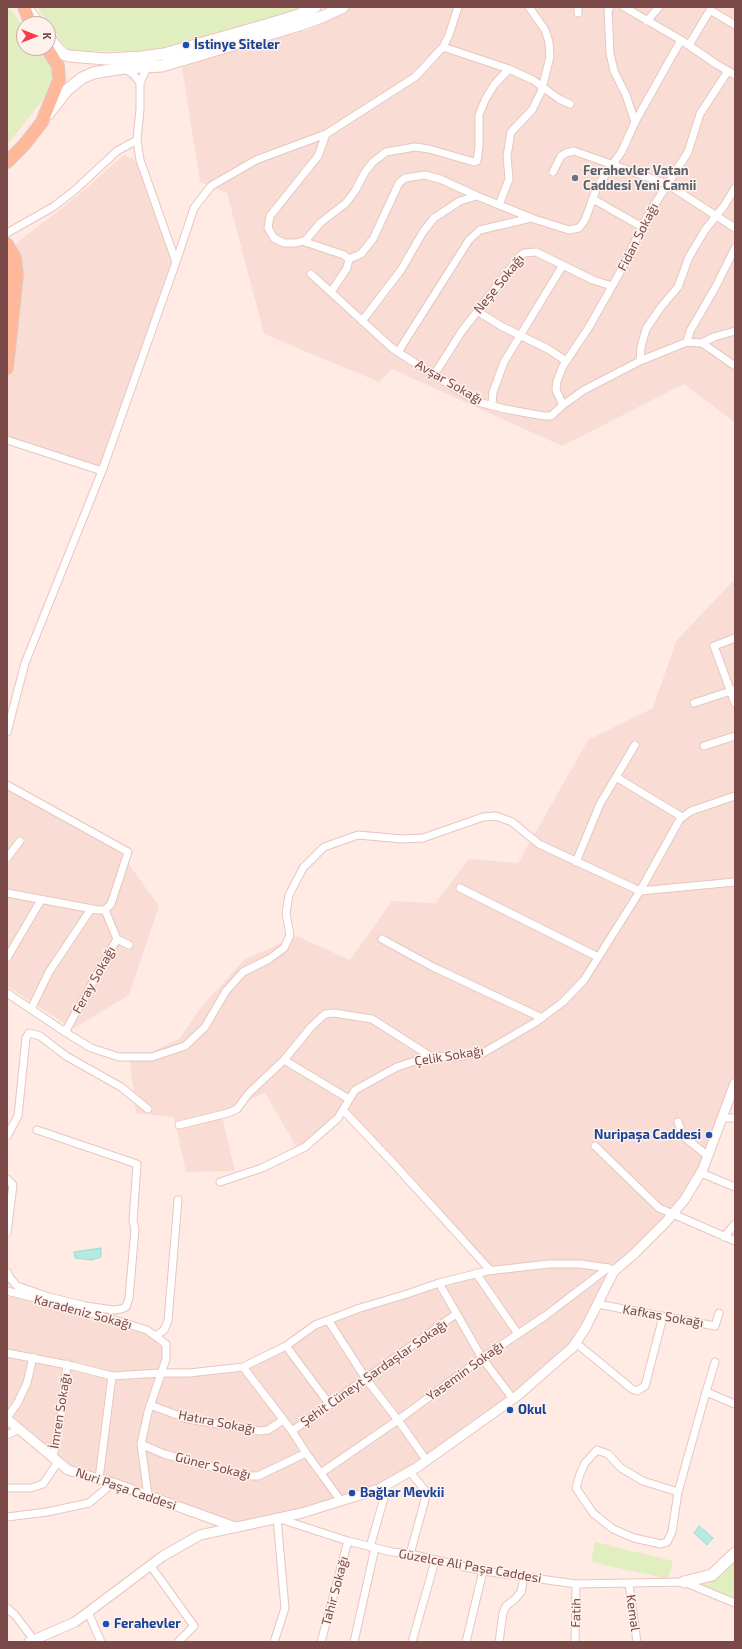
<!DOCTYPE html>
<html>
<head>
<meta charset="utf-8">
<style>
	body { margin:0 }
	#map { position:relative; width:742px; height:1649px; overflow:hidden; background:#ffebe3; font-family:"Exo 2",sans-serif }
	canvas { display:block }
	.frame { position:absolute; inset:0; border:8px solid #7a4846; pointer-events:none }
	.north { position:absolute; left:16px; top:16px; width:40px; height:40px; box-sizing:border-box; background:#fff1ec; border:1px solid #caadaa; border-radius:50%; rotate:90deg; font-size:11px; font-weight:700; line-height:16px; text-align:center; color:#7a4846 }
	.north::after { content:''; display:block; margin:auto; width:14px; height:18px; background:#f53b4d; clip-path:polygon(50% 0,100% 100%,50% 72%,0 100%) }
</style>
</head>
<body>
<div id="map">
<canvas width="742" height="1649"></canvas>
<div class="frame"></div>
<div class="north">K</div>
</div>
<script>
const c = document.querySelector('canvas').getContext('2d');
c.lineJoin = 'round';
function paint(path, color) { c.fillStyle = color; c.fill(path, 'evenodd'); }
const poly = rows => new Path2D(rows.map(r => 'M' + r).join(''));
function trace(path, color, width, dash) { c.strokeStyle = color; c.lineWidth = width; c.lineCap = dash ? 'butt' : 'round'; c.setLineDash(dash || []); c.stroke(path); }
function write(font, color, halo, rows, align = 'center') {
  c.font = font + ' "Exo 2",sans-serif'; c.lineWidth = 3; c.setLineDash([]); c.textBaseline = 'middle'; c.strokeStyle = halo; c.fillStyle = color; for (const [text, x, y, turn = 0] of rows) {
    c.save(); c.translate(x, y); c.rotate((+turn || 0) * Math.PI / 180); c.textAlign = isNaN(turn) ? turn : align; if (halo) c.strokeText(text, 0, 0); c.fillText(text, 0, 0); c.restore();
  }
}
const residential = poly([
	[351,7,735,7,735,423,684,384,562,446,392,369,379,382,264,334,227,193,200,182,182,68,211,56,308,30],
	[124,155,137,160,173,262,99,466,7,436,7,379,14,346,13,246,77,196],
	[735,579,735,1083,685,1199,614,1271,573,1347,517,1396,379,1489,236,1527,68,1470,7,1419,7,1291,77,1308,147,1330,166,1344,161,1373,243,1367,315,1325,487,1270,340,1113,298,1150,265,1093,221,1112,235,1171,186,1172,174,1117,136,1113,130,1062,179,1039,203,1005,244,960,297,936,350,960,392,901,435,903,469,859,518,863,588,740,653,708,676,641],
	[7,786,114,844,159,906,129,995,73,1029,7,986]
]);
const green = poly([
	[7,7,9,7,24,28,24,48,39,48,49,64,53,73,44,98,7,145],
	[37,7,310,7,154,52,74,51,66,48],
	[595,1542,673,1561,668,1579,591,1562],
	[735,1556,735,1600,697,1585,697,1582]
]);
const water = poly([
	[101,1248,101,1257,92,1260,75,1258,74,1252,101,1248],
	[699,1526,713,1538,707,1545,694,1533,699,1526]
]);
const minor = poly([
	[578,7,578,13],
	[610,7,608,11,610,53,614,71,626,95,635,122],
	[624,7,681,40],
	[647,21,659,7],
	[689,45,710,10,735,25],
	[443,47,509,69],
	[124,68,134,75,140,83,147,67],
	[140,83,140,109,137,140,140,160,176,262],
	[326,134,318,156,270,216,268,228,274,238,284,243,296,243,306,240,320,223,346,203,355,191,365,172,373,162,386,152,415,147,429,149,474,162,477,161,479,147,479,115,485,100,494,85,509,69,533,80,559,99,570,104],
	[553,172,561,156,566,153,574,151,667,184,735,228],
	[593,199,642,227],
	[499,205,509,179,507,156,511,132,532,110,541,92,550,57,549,42,545,30,529,7],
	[7,233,53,207,75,190,117,151,137,140],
	[302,241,344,255,349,259,347,268,331,292],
	[349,259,361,254,373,239,399,183,405,178,425,175,440,179,477,196],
	[311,274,392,348,424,369,478,402,505,409,544,416,551,416,563,405,584,390,640,361,687,342,702,343,735,366],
	[477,311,501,326,548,349,566,361],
	[362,321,401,270,423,232,434,218,460,201,477,196,534,219,569,230,579,228,585,220,597,187,622,151,635,122,681,40,716,64,735,75],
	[687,342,690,331,715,288,735,248],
	[702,343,714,337,735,331],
	[398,352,469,240,480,230,531,218],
	[640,361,641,347,646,329,661,307,678,287,689,257,705,230,724,206,735,188],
	[434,375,462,331,520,256,524,253,536,252,593,280,612,286],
	[492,405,493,392,504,362,563,265],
	[563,405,556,390,557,381,563,366,589,327,619,274,648,215,688,152,700,114,728,71],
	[7,440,102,471],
	[735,638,714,646,735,703],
	[694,703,734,690],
	[7,732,25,663,102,471,176,262,194,208,211,186,256,160,326,134,415,77,443,47,449,35,458,7],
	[704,746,735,736],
	[616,777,682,817],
	[7,785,128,852,111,904,105,910,98,910,7,893],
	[7,858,20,841],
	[576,862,600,804,635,745],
	[460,888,598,957],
	[105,910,117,939],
	[382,939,433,967,542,1018],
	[7,958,41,900],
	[7,993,65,1032,91,1048,119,1057,152,1057,185,1046,205,1027,226,991,243,972,269,959,284,948,290,935,286,913,289,895,303,868,324,847,358,835,402,839,423,838,483,817,496,816,512,822,539,844,640,891,735,882],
	[31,1009,49,972,91,909],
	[65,1032,117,939,129,945],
	[284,1060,349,1099],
	[343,1110,395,1165,490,1270],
	[722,1118,735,1118],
	[678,1122,683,1136,708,1156],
	[179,1125,228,1113,237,1109,249,1093,284,1060,311,1027,325,1014,334,1013,372,1019,430,1056],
	[7,1136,18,1116,26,1038,29,1033,40,1036,66,1056,121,1087,148,1109],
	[595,1146,659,1208,735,1241],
	[701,1173,735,1187],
	[7,1179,13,1185,7,1233],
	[220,1182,262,1168,305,1147,338,1118,355,1090,397,1067,430,1056,454,1057,483,1053,536,1022,563,1002,584,980,640,891,680,819,691,811,735,796],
	[724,1237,735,1224],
	[7,1272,10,1278,17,1286,49,1297,86,1306,113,1310,121,1309,126,1307,129,1298,135,1229,133,1221,137,1164,37,1130],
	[476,1273,518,1334],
	[439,1283,482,1358,513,1399],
	[7,1291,47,1301],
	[597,1304,715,1326,719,1313],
	[69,1306,147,1330,166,1344,166,1359,148,1412,141,1444,148,1496],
	[328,1320,366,1379,398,1420,427,1461],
	[156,1336,164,1330,168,1321,178,1200],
	[576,1343,632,1389,637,1391,645,1386,663,1317],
	[286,1346,330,1405],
	[7,1353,73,1366,112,1376,161,1373,189,1373,243,1367,286,1346,315,1325,360,1308,407,1294,439,1283,487,1271,549,1264,580,1264,608,1268,614,1271],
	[243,1367,292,1431,306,1453,341,1501],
	[706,1392,715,1362],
	[150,1405,188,1419,260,1431,268,1430,283,1420],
	[7,1418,18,1402,27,1383,33,1357],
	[292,1431,456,1314],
	[7,1435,19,1429],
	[141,1444,164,1454,245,1476,258,1476,306,1453],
	[53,1457,62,1410,67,1364],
	[321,1473,398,1420,482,1358,545,1316,608,1268],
	[99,1479,112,1376],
	[7,1488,31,1488,43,1484,58,1462],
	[678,1492,643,1481,621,1468,608,1454,597,1450,585,1463,580,1474,576,1488,593,1513,613,1529,634,1538,661,1544,667,1542,672,1532,678,1492,706,1392,735,1404],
	[7,1517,47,1512,89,1503,113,1483],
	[370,1547,388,1484],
	[410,1554,426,1496,424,1489,410,1472],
	[150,1565,194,1626,178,1642],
	[629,1584,637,1642],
	[7,1608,15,1615,34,1640],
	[88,1612,101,1642],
	[274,1642,285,1608,277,1518,348,1541,392,1552,410,1554,483,1571,576,1584,684,1582,735,1603],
	[321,1642,348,1541],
	[354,1642,375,1548],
	[412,1642,435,1561],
	[466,1642,483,1571],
	[499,1642,503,1613,506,1606,515,1599,521,1592,524,1577],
	[575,1642,576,1584]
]);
const tertiary = poly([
	[7,1419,68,1470,113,1483,235,1527],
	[29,1642,75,1622,163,1556,200,1535,302,1513,379,1489,416,1468,517,1396,573,1347,586,1327,614,1271,633,1255,666,1222,685,1199,703,1169,735,1083]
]);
const secondary = poly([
	[27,9,39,24],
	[48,36,58,49,63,54,69,56,106,59,142,57,164,54,266,25,299,15,315,7],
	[48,114,67,90,82,78,93,73,124,68,162,66,300,25,324,16,343,7],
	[684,1582,712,1575,735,1553]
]);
const primary = poly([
	[24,7,31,24],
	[7,162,24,145,42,122,59,80,58,66,47,48],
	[7,244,15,258,17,275,7,368],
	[7,266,8,277,7,291]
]);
const markers = [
	[186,45,4,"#1a4fb4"],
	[575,178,4,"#6b7280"],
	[709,1135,4,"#1a4fb4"],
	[510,1410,4,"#1a4fb4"],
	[352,1493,4,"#1a4fb4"],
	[106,1624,4,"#1a4fb4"]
];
const transitNames = [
	["İstinye Siteler",194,45],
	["Nuripaşa Caddesi",701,1135,"right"],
	["Okul",518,1410],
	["Bağlar Mevkii",360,1493],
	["Ferahevler",114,1624]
];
const worshipNames = [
	["Ferahevler Vatan",583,171],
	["Caddesi Yeni Camii",583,186]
];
const streetNames = [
	["Fidan Sokağı",638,237,-63],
	["Neşe Sokağı",499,284,-51],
	["Avşar Sokağı",449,382,30],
	["Feray Sokağı",94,980,-61],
	["Çelik Sokağı",449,1056,-9],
	["Karadeniz Sokağı",83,1312,15],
	["Kafkas Sokağı",663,1316,10],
	["Yasemin Sokağı",465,1371,-36],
	["Şehit Cüneyt Sardaşlar Sokağı",374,1373,-35],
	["İmren Sokağı",60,1411,-81],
	["Hatıra Sokağı",217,1422,11],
	["Güner Sokağı",213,1466,14],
	["Nuri Paşa Caddesi",126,1489,19],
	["Güzelce Ali Paşa Caddesi",470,1566,10],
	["Tahir Sokağı",335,1591,-75],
	["Fatih",576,1613,-89],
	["Kemal",633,1613,82]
];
paint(residential, '#f9ddd4');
paint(green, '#e1eec0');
paint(water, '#b5eae1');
trace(water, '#9addd3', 1);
trace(minor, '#e7c6c0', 9);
trace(tertiary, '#e7c6c0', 11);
trace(secondary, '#ecc4bd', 13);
trace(primary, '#dacccb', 14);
trace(minor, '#fff', 7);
trace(tertiary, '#fff', 9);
trace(secondary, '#fff', 11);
trace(primary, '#ffb99a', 12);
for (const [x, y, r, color] of markers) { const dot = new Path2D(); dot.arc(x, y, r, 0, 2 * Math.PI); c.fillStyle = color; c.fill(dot); trace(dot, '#fff1ec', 1.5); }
write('bold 13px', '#164399', '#fff1ec', transitNames, 'left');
write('bold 13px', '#5b616d', '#fff1ec', worshipNames, 'left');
write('13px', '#7a4846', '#fff1ec', streetNames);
</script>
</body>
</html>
